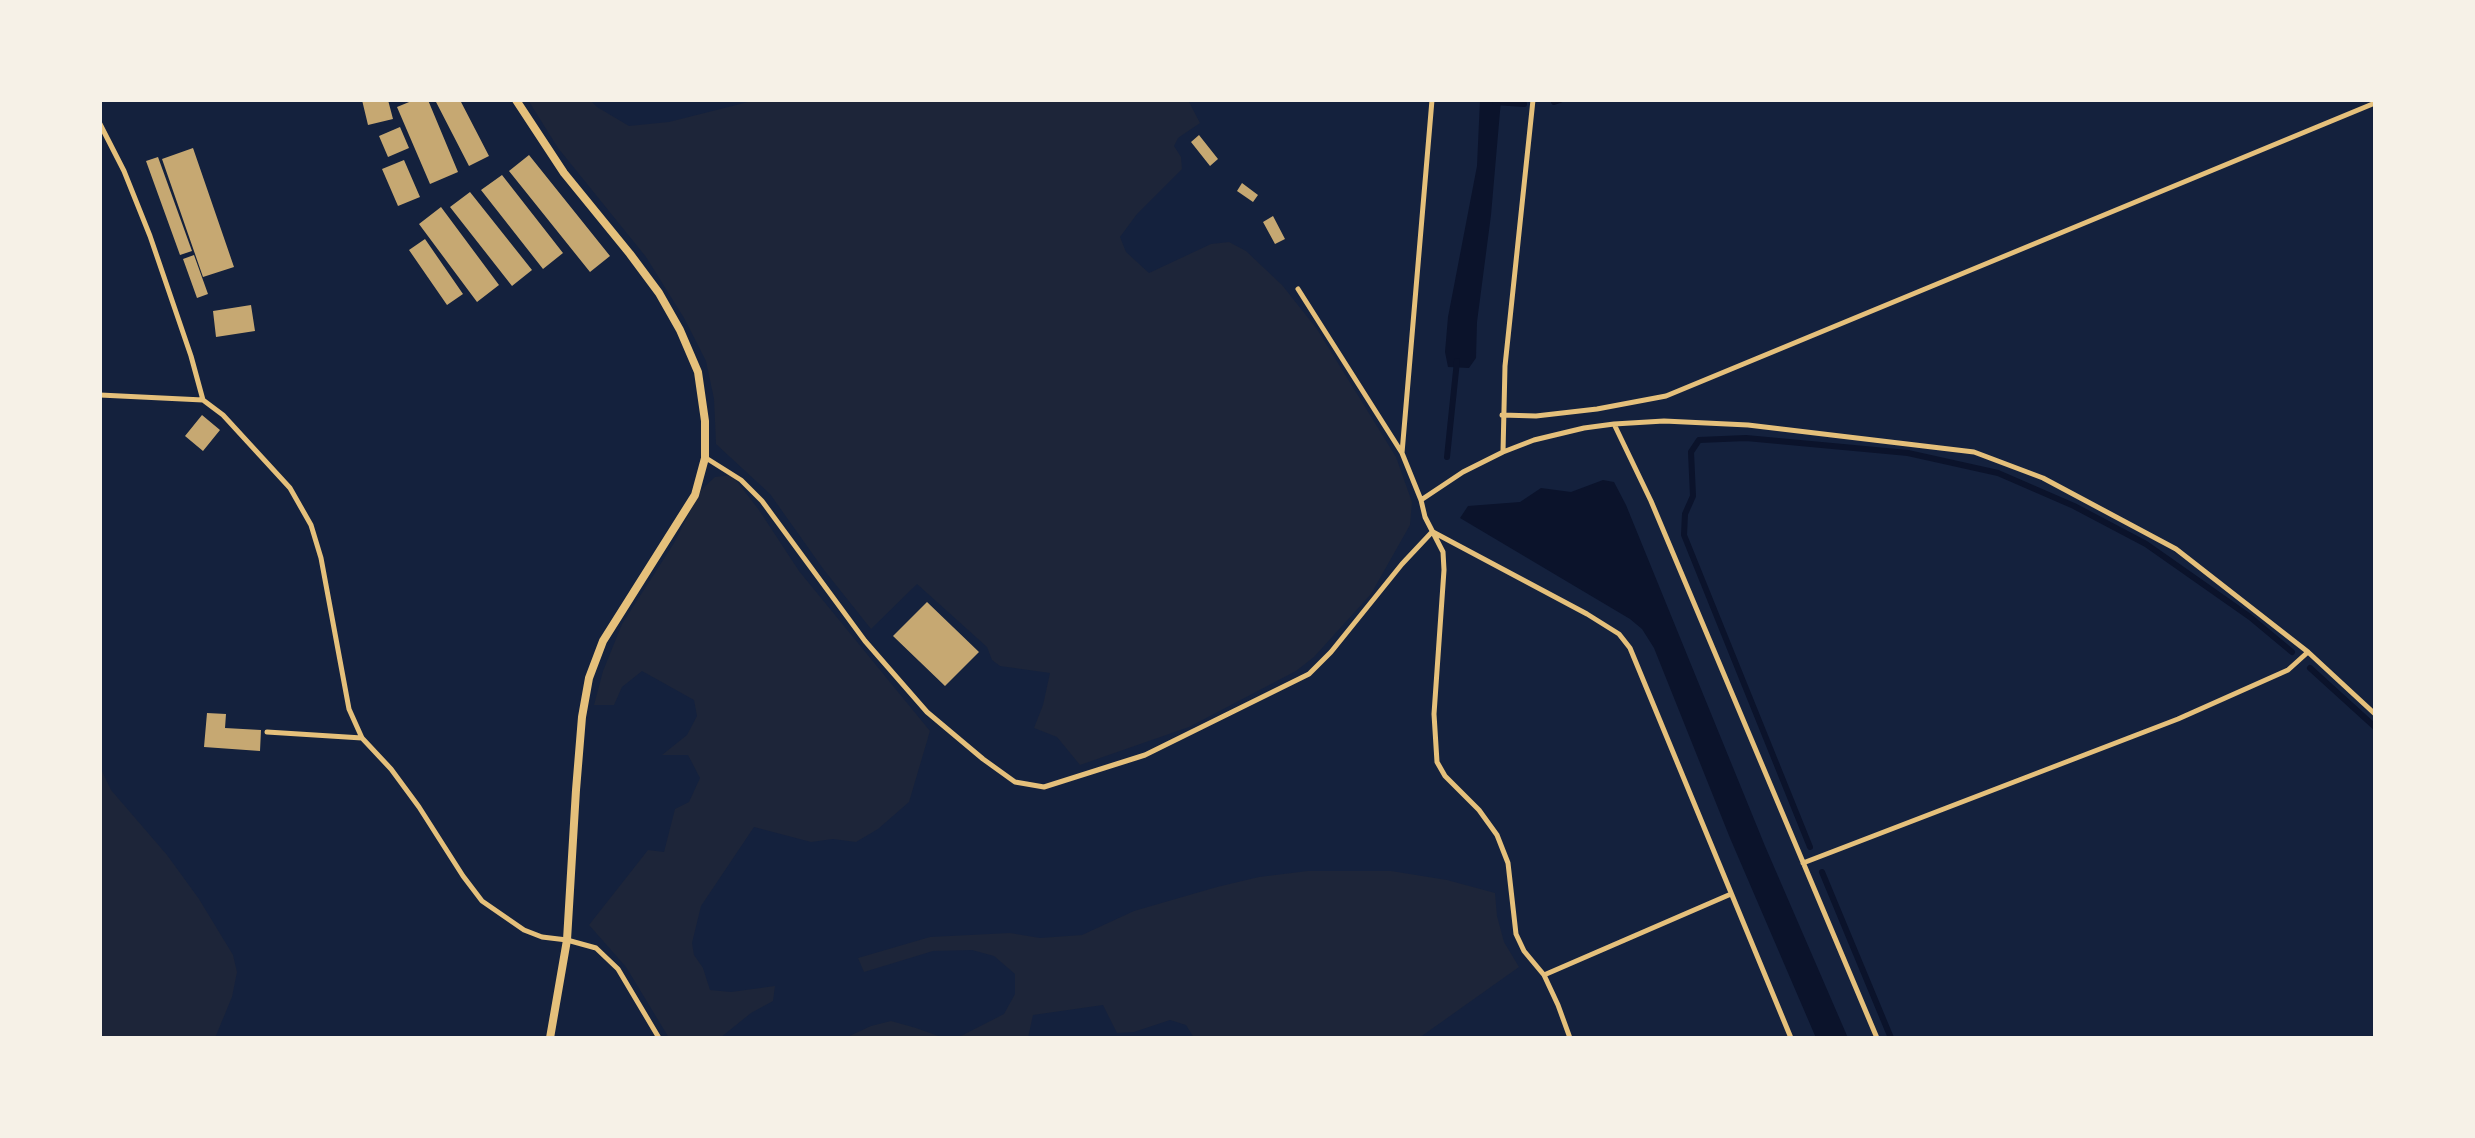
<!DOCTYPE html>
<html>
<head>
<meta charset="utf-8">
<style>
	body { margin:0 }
	#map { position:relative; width:2475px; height:1138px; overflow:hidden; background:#14213d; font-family:"Public Sans",sans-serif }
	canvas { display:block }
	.frame { position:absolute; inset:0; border:102px solid #f6f1e7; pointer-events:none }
</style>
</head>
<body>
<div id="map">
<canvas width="2475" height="1138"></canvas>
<div class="frame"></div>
</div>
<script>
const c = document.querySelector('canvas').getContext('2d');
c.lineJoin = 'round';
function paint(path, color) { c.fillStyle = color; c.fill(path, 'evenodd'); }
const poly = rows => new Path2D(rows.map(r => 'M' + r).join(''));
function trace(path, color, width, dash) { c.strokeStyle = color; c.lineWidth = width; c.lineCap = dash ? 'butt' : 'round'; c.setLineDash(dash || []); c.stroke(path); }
const green = poly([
	[528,100,590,100,597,107,629,126,669,122,756,100,1188,100,1200,123,1178,138,1174,146,1181,157,1182,169,1137,214,1120,237,1126,252,1149,273,1211,244,1229,242,1246,251,1282,285,1317,329,1396,457,1412,502,1410,525,1371,594,1314,657,1296,671,1189,727,1080,765,1057,737,1034,728,1043,705,1050,673,1000,666,992,660,987,647,917,584,871,629,824,570,770,494,716,444,714,399,706,361,684,318,646,257,558,148],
	[732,475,759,510,799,571,930,731,909,802,878,829,856,842,833,839,811,842,754,827,701,906,692,943,694,955,703,968,710,990,731,992,775,986,773,1001,751,1013,720,1038,669,1038,626,967,589,925,648,850,664,852,675,809,689,802,700,778,688,755,662,755,687,735,697,716,694,700,642,671,622,687,614,705,594,705,603,671,622,624,674,543,701,490,715,477],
	[100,767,111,790,167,855,199,899,233,955,237,972,232,997,215,1038,100,1038],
	[1308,871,1391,871,1447,880,1495,893,1497,916,1504,942,1519,967,1419,1038,1194,1038,1186,1025,1170,1020,1134,1032,1117,1033,1103,1005,1033,1015,1028,1038,957,1038,1004,1014,1015,994,1015,974,994,956,972,950,933,951,864,972,858,958,930,937,1010,933,1040,938,1082,935,1134,911,1217,887,1259,877],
	[891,1021,916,1028,944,1038,845,1038,871,1026]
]);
const water = poly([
	[1480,100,1501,100,1491,215,1477,322,1476,358,1469,368,1448,367,1445,352,1448,317,1477,166],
	[1603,480,1614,482,1626,505,1765,846,1848,1038,1816,1038,1730,838,1654,648,1642,629,1630,619,1460,518,1468,506,1520,502,1541,488,1571,492]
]);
const stream = poly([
	[1495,102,1524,104],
	[1554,102,1560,100],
	[1447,457,1457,361],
	[2310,668,2375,727],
	[1810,847,1684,535,1685,514,1693,496,1691,452,1699,440,1746,438,1908,453,1998,473,2074,506,2146,544,2250,617,2292,652],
	[1822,872,1891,1038]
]);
const building = poly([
	[362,100,388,100,393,119,368,125],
	[414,100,428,100,458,172,430,184,397,107],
	[435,100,460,100,489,156,469,166],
	[400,127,409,148,388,157,379,136],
	[1199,135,1218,159,1210,166,1191,142],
	[193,148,234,267,203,277,162,159],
	[529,155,610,256,590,272,509,171],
	[158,157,192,251,180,255,146,161],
	[404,160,420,197,398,206,382,169],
	[502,175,563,253,543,269,481,190],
	[1242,183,1258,195,1253,202,1237,191],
	[470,192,532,270,512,286,450,207],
	[441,207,499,285,477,302,419,224],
	[1273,216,1285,239,1275,244,1263,222],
	[425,239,463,294,447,305,409,250],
	[194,255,208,294,197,298,183,259],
	[251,305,255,331,216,337,213,311],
	[202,415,220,430,203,451,185,436],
	[927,602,979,652,945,686,893,636],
	[207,713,226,714,225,728,261,730,260,751,204,747]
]);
const service = poly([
	[1432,100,1402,453,1421,500,1425,517,1443,552,1444,570,1434,714,1437,762,1445,776,1479,810,1497,835,1508,863,1516,934,1524,951,1544,975,1558,1005,1570,1038],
	[100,124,124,171,150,236,191,356,203,400],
	[1298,289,1402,453],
	[100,395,203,400],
	[203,400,223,415,290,488,311,525,321,558,349,709,362,738,391,769,419,807,463,876,482,901,524,930,542,937,567,940,596,948,618,969,659,1038],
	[1502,415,1536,416,1597,409,1666,396,2375,103],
	[1614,424,1651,501,1877,1038],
	[1503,452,1505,366,1533,100],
	[706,458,741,480,762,501,865,641,927,712,983,759,1015,782,1044,787,1145,755,1309,674,1331,652,1402,564,1432,532],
	[1421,500,1463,472,1503,452,1534,440,1584,428,1614,424,1664,421,1748,425,1974,452,2043,478,2176,549,2308,652,2375,714],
	[1433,532,1587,614,1619,634,1630,648,1791,1038],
	[267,732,362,738],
	[1803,863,2178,719,2288,670,2308,652],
	[1544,975,1731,894]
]);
const minor = poly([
	[516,100,564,173,630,254,659,293,680,330,698,372,705,421,705,458,695,495,603,641,589,678,582,717,576,790,567,940,550,1038]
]);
paint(green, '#1d2539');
paint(water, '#0b132b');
trace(stream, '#0b132b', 6);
paint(building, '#c6a872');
trace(service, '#e5c07b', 5);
trace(minor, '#e5c07b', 8);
</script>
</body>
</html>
